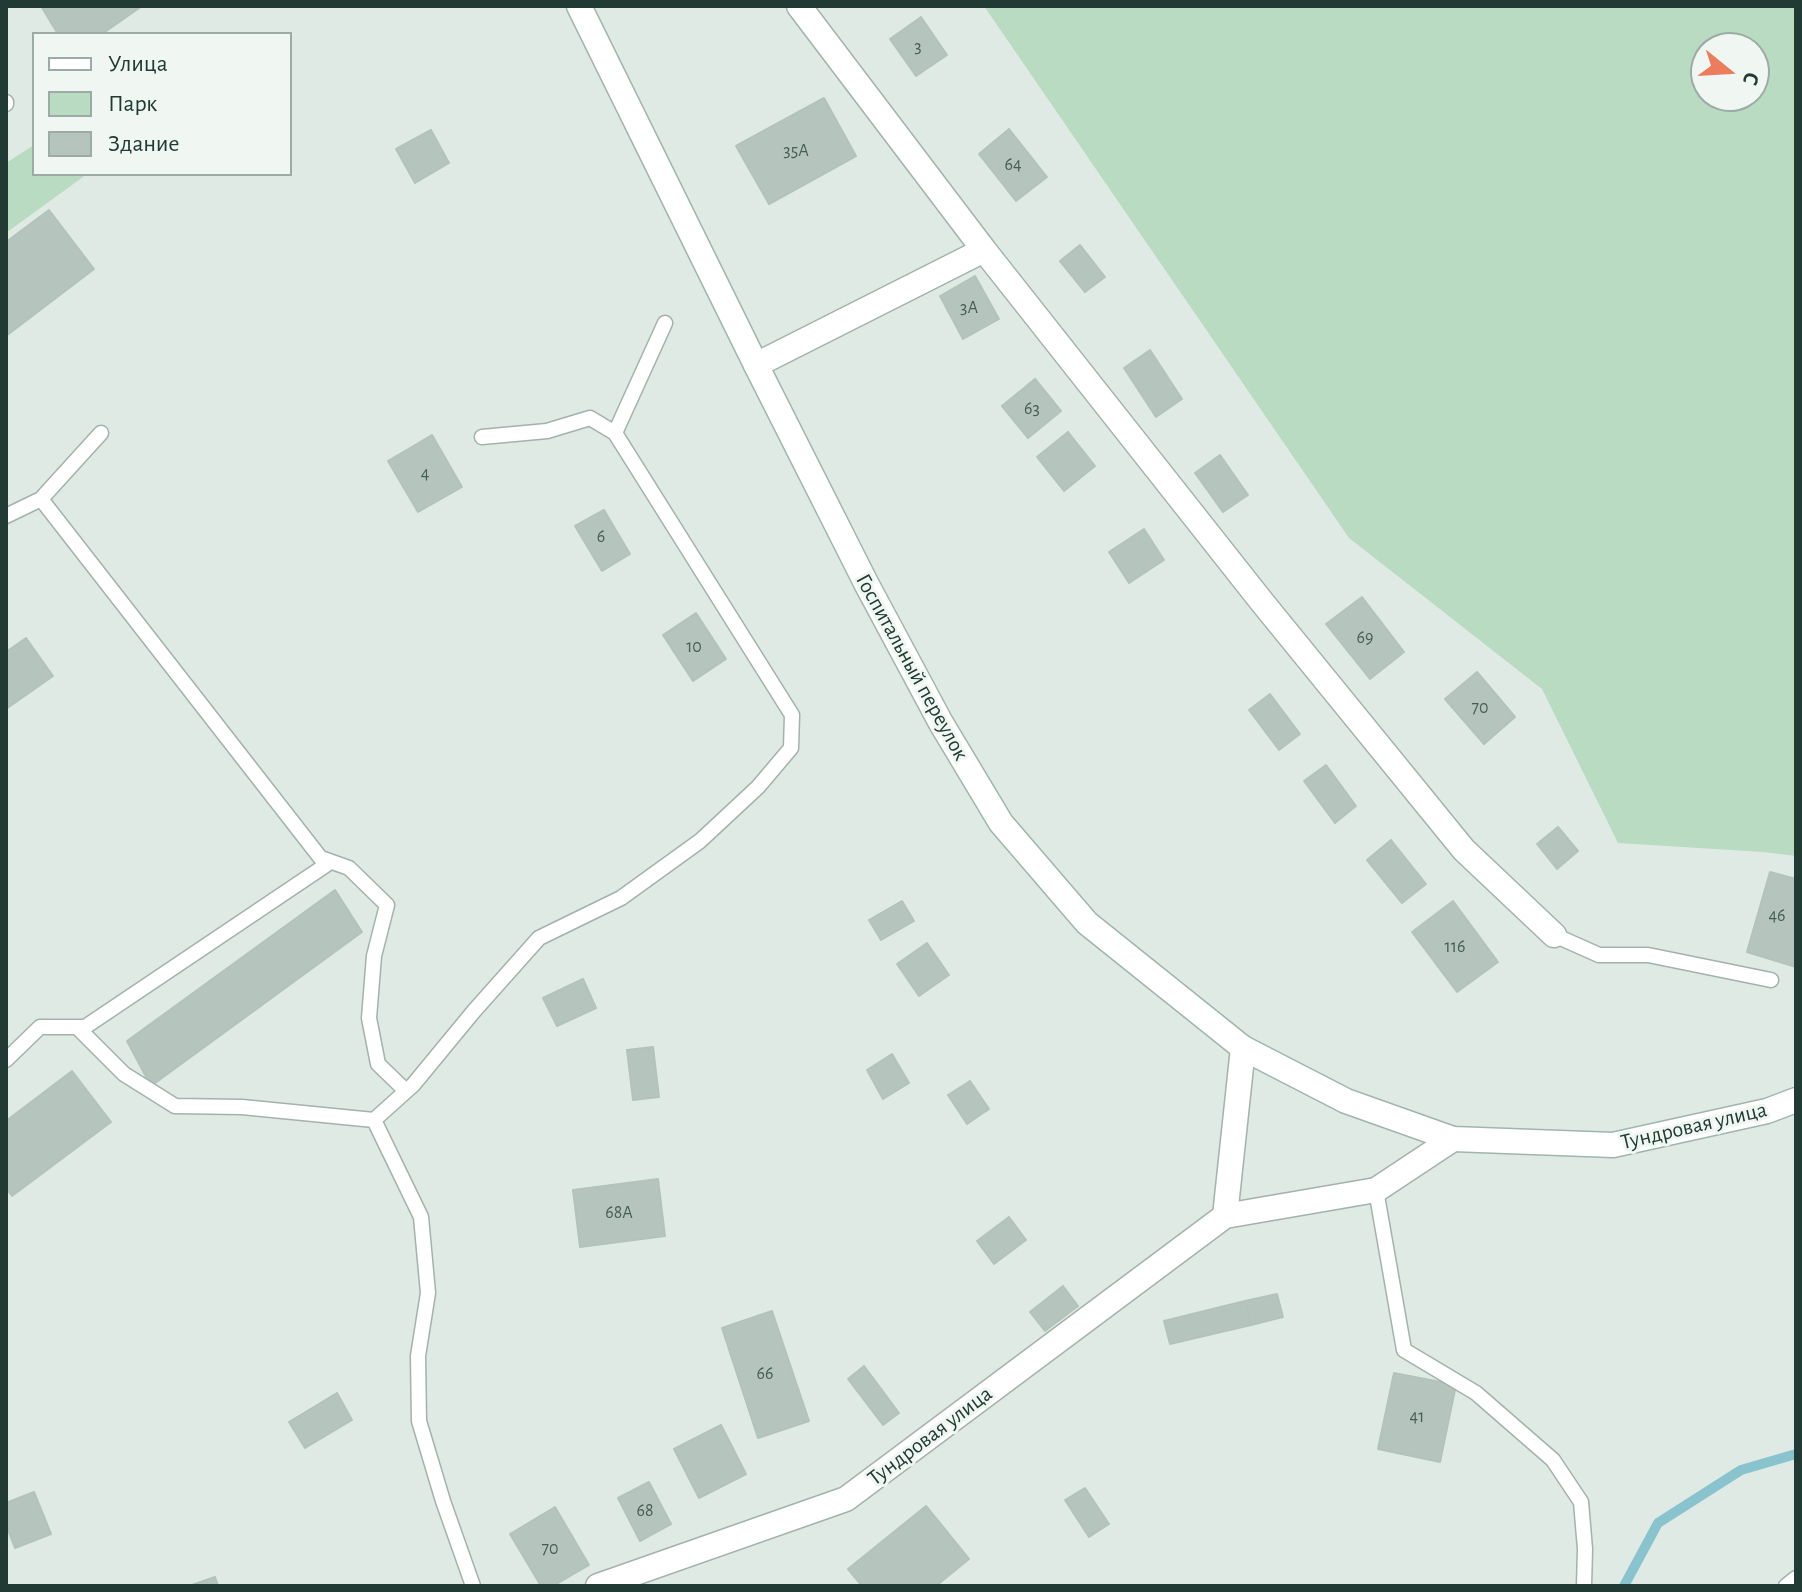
<!DOCTYPE html>
<html>
<head>
<meta charset="utf-8">
<style>
	body { margin:0 }
	#map { position:relative; width:1802px; height:1592px; overflow:hidden; background:#e0eae5; font-family:"Alegreya Sans",sans-serif }
	canvas { display:block }
	.frame { position:absolute; inset:0; border:8px solid #213a33; pointer-events:none }
	.legend { position:absolute; left:32px; top:32px; width:260px; height:144px; box-sizing:border-box; background:#f0f7f3; border:2px solid #9daba6; margin:0; padding:10px 14px; list-style:none; font-size:24px; color:#213a33 }
	.legend li { display:flex; align-items:center; gap:16px; height:40px }
	.legend b { width:40px; border:2px solid #9daba6 }
	.north { position:absolute; left:1690px; top:32px; width:80px; height:80px; box-sizing:border-box; background:#f0f7f3; border:2px solid #9daba6; border-radius:50%; rotate:108deg; font-size:22px; font-weight:700; line-height:32px; text-align:center; color:#213a33 }
	.north::after { content:''; display:block; margin:auto; width:28px; height:36px; background:#ec7c5b; clip-path:polygon(50% 0,100% 100%,50% 72%,0 100%) }
</style>
</head>
<body>
<div id="map">
<canvas width="1802" height="1592"></canvas>
<div class="frame"></div>
<ul class="legend">
<li><b style="height:10px;background:#fff"></b>Улица</li>
<li><b style="height:22px;background:#b9dbc1"></b>Парк</li>
<li><b style="height:22px;background:#b5c5be"></b>Здание</li>
</ul>
<div class="north">С</div>
</div>
<script>
const c = document.querySelector('canvas').getContext('2d');
c.lineJoin = 'round';
function paint(path, color) { c.fillStyle = color; c.fill(path, 'evenodd'); }
const poly = rows => new Path2D(rows.map(r => 'M' + r).join(''));
function trace(path, color, width, dash) { c.strokeStyle = color; c.lineWidth = width; c.lineCap = dash ? 'butt' : 'round'; c.setLineDash(dash || []); c.stroke(path); }
function write(font, color, halo, rows, align = 'center') {
  c.font = font + ' "Alegreya Sans",sans-serif'; c.lineWidth = 6; c.setLineDash([]); c.textBaseline = 'middle'; c.strokeStyle = halo; c.fillStyle = color; for (const [text, x, y, turn = 0] of rows) {
    c.save(); c.translate(x, y); c.rotate((+turn || 0) * Math.PI / 180); c.textAlign = isNaN(turn) ? turn : align; if (halo) c.strokeText(text, 0, 0); c.fillText(text, 0, 0); c.restore();
  }
}
const green = poly([
	[984,6,1796,6,1796,856,1763,852,1618,843,1542,689,1349,538],
	[1706,48,1754,48,1754,96,1706,96],
	[34,145,34,174,85,174,83,177,6,233,6,163]
]);
const stream = poly([
	[1624,1586,1658,1523,1741,1470,1796,1454]
]);
const building = poly([
	[41,6,142,6,102,34,58,34,41,6],
	[921,17,947,55,916,76,890,39,921,17],
	[824,98,856,156,769,204,736,146,824,98],
	[1009,129,1047,177,1016,201,979,154,1009,129],
	[431,130,449,163,415,183,396,149,431,130],
	[49,210,94,269,6,336,6,242,49,210],
	[1080,245,1105,277,1085,292,1060,261,1080,245],
	[975,276,999,319,963,339,940,296,975,276],
	[1150,350,1182,399,1156,417,1124,368,1150,350],
	[1035,379,1061,411,1028,438,1002,406,1035,379],
	[1068,432,1095,466,1064,491,1037,457,1068,432],
	[432,435,462,487,418,512,388,461,432,435],
	[1220,455,1248,495,1223,512,1195,473,1220,455],
	[604,510,630,554,602,571,575,526,604,510],
	[1144,529,1164,560,1129,583,1109,552,1144,529],
	[1362,597,1404,652,1370,679,1326,624,1362,597],
	[696,613,726,659,693,681,663,635,696,613],
	[26,638,53,676,6,709,6,652,26,638],
	[1477,672,1515,717,1484,744,1445,699,1477,672],
	[1270,694,1300,734,1279,750,1249,710,1270,694],
	[1326,765,1356,806,1335,823,1304,781,1326,765],
	[1558,827,1578,851,1557,869,1537,844,1558,827],
	[1391,840,1426,884,1402,903,1367,860,1391,840],
	[1770,872,1796,879,1796,967,1747,952,1770,872],
	[335,890,362,932,151,1086,127,1041,335,890],
	[902,901,914,921,881,940,869,920,902,901],
	[1453,901,1498,962,1457,992,1412,932,1453,901],
	[927,943,949,975,919,996,897,964,927,943],
	[583,979,596,1008,557,1026,543,998,583,979],
	[653,1047,659,1097,633,1100,627,1050,653,1047],
	[892,1054,909,1083,883,1099,867,1070,892,1054],
	[72,1071,111,1122,12,1196,6,1188,6,1121,72,1071],
	[970,1081,989,1109,967,1124,948,1095,970,1081],
	[658,1179,665,1236,580,1247,573,1190,658,1179],
	[1009,1217,1026,1240,994,1264,977,1241,1009,1217],
	[1063,1286,1078,1306,1045,1331,1030,1312,1063,1286],
	[1277,1294,1283,1317,1251,1325,1245,1301,1277,1294],
	[1245,1301,1251,1325,1170,1344,1164,1321,1245,1301],
	[772,1311,809,1421,758,1438,722,1328,772,1311],
	[864,1366,899,1413,883,1425,848,1379,864,1366],
	[1394,1373,1456,1385,1440,1462,1378,1449,1394,1373],
	[337,1393,352,1420,305,1448,289,1422,337,1393],
	[721,1425,746,1474,699,1498,674,1449,721,1425],
	[649,1482,671,1524,640,1541,618,1498,649,1482],
	[1085,1488,1109,1524,1089,1537,1065,1500,1085,1488],
	[34,1492,51,1534,15,1548,6,1525,6,1503,34,1492],
	[926,1506,969,1559,936,1586,862,1586,848,1569,926,1506],
	[555,1507,589,1565,553,1586,541,1586,510,1534,555,1507],
	[215,1577,218,1586,189,1586,215,1577]
]);
const service = poly([
	[6,102,6,104],
	[482,437,547,431,590,418,615,433],
	[6,516,41,499,101,433],
	[321,858,349,868,387,905,374,956,369,1018,378,1064,406,1091],
	[1554,935,1599,955,1648,955,1771,980],
	[77,1027,124,1074,175,1106,242,1107,374,1120,421,1217,428,1293,418,1356,419,1421,443,1501,473,1586],
	[6,1060,40,1027,85,1027,326,865,41,499],
	[374,1120,413,1085,474,1011,539,938,621,898,700,841,758,787,791,748,792,715,615,433,665,323],
	[1376,1190,1404,1350,1476,1393,1553,1460,1581,1502,1585,1549,1584,1586],
	[1786,1586,1796,1578]
]);
const minor = poly([
	[799,6,984,250],
	[756,365,984,250,1262,602,1464,850,1554,935],
	[1225,1216,1243,1048],
	[598,1586,846,1499,1225,1216,1376,1190,1453,1139]
]);
const secondary = poly([
	[579,6,756,365,866,583,941,723,1001,823,1087,923,1243,1048,1346,1101,1453,1139,1613,1145,1767,1111,1796,1100]
]);
const numberNames = [
	["3",918,47],
	["35А",796,151],
	["64",1013,165],
	["3А",969,308],
	["63",1032,409],
	["4",425,474],
	["6",601,537],
	["69",1365,638],
	["10",694,647],
	["70",1480,708],
	["46",1777,916],
	["116",1455,947],
	["68А",619,1213],
	["66",765,1374],
	["41",1417,1417],
	["68",645,1511],
	["70",550,1549]
];
const streetNames = [
	["Госпитальный переулок",912,667,61],
	["Тундровая улица",1694,1126,-13],
	["Тундровая улица",930,1436,-37]
];
paint(green, '#b9dbc1');
trace(stream, '#89c4ce', 10);
paint(building, '#b5c5be');
trace(building, '#b2c3bc', 2);
trace(service, '#a3b2ac', 17);
trace(minor, '#a3b2ac', 27);
trace(secondary, '#9fb5ad', 27);
trace(service, '#fff', 14);
trace(minor, '#fff', 24);
trace(secondary, '#fff', 24);
write('18px', '#465d56', null, numberNames);
write('22px', '#213a33', '#f0f7f3', streetNames);
</script>
</body>
</html>
